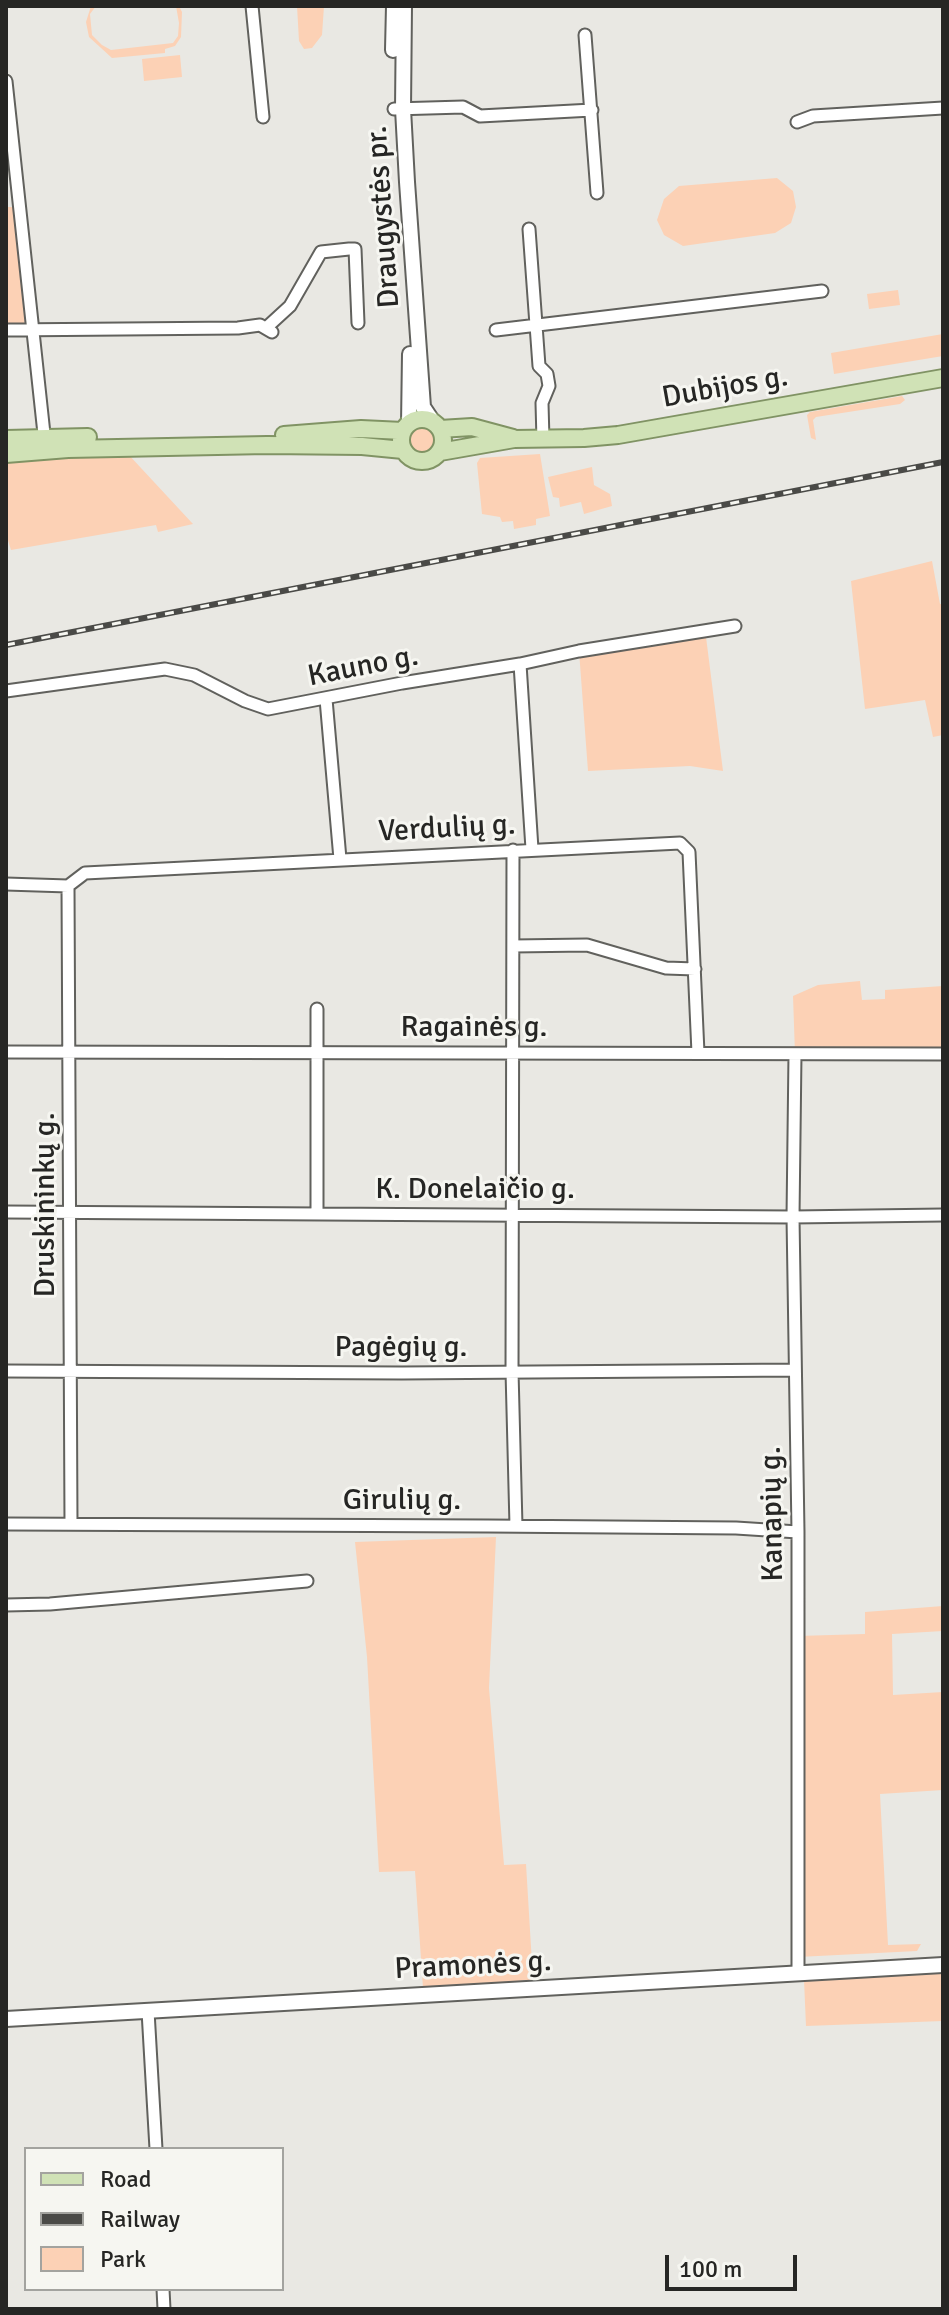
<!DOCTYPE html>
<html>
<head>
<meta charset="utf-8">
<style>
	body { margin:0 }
	#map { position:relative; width:949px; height:2315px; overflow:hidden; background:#e9e8e3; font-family:Signika,sans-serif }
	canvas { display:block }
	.frame { position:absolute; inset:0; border:8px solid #262624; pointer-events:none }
	.legend { position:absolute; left:24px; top:2147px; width:260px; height:144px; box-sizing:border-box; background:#f6f6f1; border:2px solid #a3a39f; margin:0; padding:10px 14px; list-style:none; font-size:24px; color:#262624 }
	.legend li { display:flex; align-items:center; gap:16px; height:40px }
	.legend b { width:40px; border:2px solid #a3a39f }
	.scale { position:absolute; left:665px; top:2255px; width:132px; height:36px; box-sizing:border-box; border:4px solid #262624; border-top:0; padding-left:10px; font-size:24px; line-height:28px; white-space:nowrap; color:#262624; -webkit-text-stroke:6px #f6f6f1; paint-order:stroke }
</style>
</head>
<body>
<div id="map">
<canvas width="949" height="2315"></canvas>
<div class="frame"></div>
<ul class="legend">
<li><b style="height:10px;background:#d0e2b6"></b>Road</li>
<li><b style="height:10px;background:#4a4a47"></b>Railway</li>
<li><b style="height:22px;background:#fcd1b5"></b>Park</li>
</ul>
<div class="scale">100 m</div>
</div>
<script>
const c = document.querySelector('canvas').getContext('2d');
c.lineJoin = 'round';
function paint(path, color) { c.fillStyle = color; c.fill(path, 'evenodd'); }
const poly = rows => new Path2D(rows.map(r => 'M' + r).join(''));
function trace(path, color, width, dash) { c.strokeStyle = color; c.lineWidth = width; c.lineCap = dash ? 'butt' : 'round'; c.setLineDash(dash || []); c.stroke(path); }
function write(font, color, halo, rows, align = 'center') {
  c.font = font + ' Signika,sans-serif'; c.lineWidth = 6; c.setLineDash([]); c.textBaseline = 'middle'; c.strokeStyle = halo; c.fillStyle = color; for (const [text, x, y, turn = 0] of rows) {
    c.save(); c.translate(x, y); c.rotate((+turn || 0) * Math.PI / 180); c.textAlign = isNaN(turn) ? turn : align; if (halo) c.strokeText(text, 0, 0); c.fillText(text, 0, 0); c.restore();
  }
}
const green = poly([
	[91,6,96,6,90,14,92,35,102,45,111,50,173,43,178,36,179,23,176,6,179,6,182,12,181,37,175,46,165,49,165,53,112,58,89,37,86,22],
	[297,6,324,6,322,35,312,48,304,49,299,41],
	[180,55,182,77,144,81,142,59],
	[777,178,793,191,796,207,791,223,775,233,683,246,664,235,657,220,664,199,679,186],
	[6,207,13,207,25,324,6,324],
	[898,290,900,305,869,309,867,294],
	[943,334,943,356,834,374,831,353],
	[902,396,905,400,900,404,816,417,813,420,816,440,811,438,807,415,810,412],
	'410 440a13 13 0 1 1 26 0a13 13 0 1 1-26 0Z',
	[128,454,193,524,158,532,156,525,11,550,6,534,6,458],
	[540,454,550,516,536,519,536,525,514,529,513,521,502,522,500,517,482,514,477,463,480,458],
	[592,467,594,485,610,494,612,506,584,514,581,502,560,507,559,498,553,497,548,477],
	[932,561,940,604,943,604,943,735,933,737,925,700,865,709,851,581],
	[705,629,723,771,690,766,588,771,579,651],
	[860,981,862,1000,885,999,885,990,943,986,943,1054,795,1054,793,996,818,985],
	[496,1537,489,1688,504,1865,526,1864,533,1980,423,1988,415,1871,379,1872,367,1657,355,1542],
	[943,1606,943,1631,892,1634,893,1695,943,1692,943,1790,880,1794,888,1945,921,1944,917,1951,798,1957,798,1636,865,1634,865,1612],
	[943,1972,943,2021,806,2026,804,1980]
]);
const street = poly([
	[252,6,263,117],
	[585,35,597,193],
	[6,81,45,443],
	[394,109,463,107,480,116,592,110],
	[797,122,813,116,943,108],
	[529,229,539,366,547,374,549,386,542,403,543,440],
	[266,328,290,306,321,252,349,249,355,249,358,323],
	[6,330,238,328,260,325,272,332],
	[496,330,822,291],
	[520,664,532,849],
	[6,691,165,669,194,675,245,701,268,709,402,683,520,664,579,651,735,626],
	[326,699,340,859],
	[513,850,512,1371,516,1526],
	[6,884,68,886,85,873,680,843,689,852,698,1053],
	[68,886,71,1524],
	[513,946,587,945,666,968,695,969],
	[317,1009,317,1214],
	[6,1052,943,1054],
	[795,1054,793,1217,798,1532,798,1974],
	[6,1212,793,1217,943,1215],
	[6,1371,402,1373,795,1370],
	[6,1524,488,1526,736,1528,798,1532],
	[6,1605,50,1604,307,1581],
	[148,2011,156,2149],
	[163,2289,164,2309]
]);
const secondary = poly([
	[404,6,403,109,407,182,423,407,433,422],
	[393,50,394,6],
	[409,424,410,354],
	[6,2019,943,1965]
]);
const primary = poly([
	'401 440a21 21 0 1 1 42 0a21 21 0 1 1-42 0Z',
	[440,429,472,427,513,438],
	[284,435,361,429,403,431],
	[6,439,88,437],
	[440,452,514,439,584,438,618,435,943,378],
	[6,454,68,449,267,445,362,446,403,450]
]);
const rail = poly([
	[6,645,943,462]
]);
const streetNames = [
	["Draugystės pr.",384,217,-94],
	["Dubijos g.",725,388,-10],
	["Kauno g.",363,667,-11],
	["Verdulių g.",447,829,-3],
	["Ragainės g.",474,1028],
	["K. Donelaičio g.",475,1190],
	["Druskininkų g.",46,1205,-90],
	["Pagėgių g.",401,1348],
	["Girulių g.",402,1501],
	["Kanapių g.",773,1514,-91],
	["Pramonės g.",473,1966,-3]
];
paint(green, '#fcd1b5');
trace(street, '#61615d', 15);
trace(secondary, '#61615d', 18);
trace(primary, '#809364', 20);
trace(street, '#fff', 11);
trace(secondary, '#fff', 14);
trace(primary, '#d0e2b6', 16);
trace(rail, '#4a4a47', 6);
trace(rail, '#f6f6f1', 3, [9]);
write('30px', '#262624', '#f6f6f1', streetNames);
</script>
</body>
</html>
